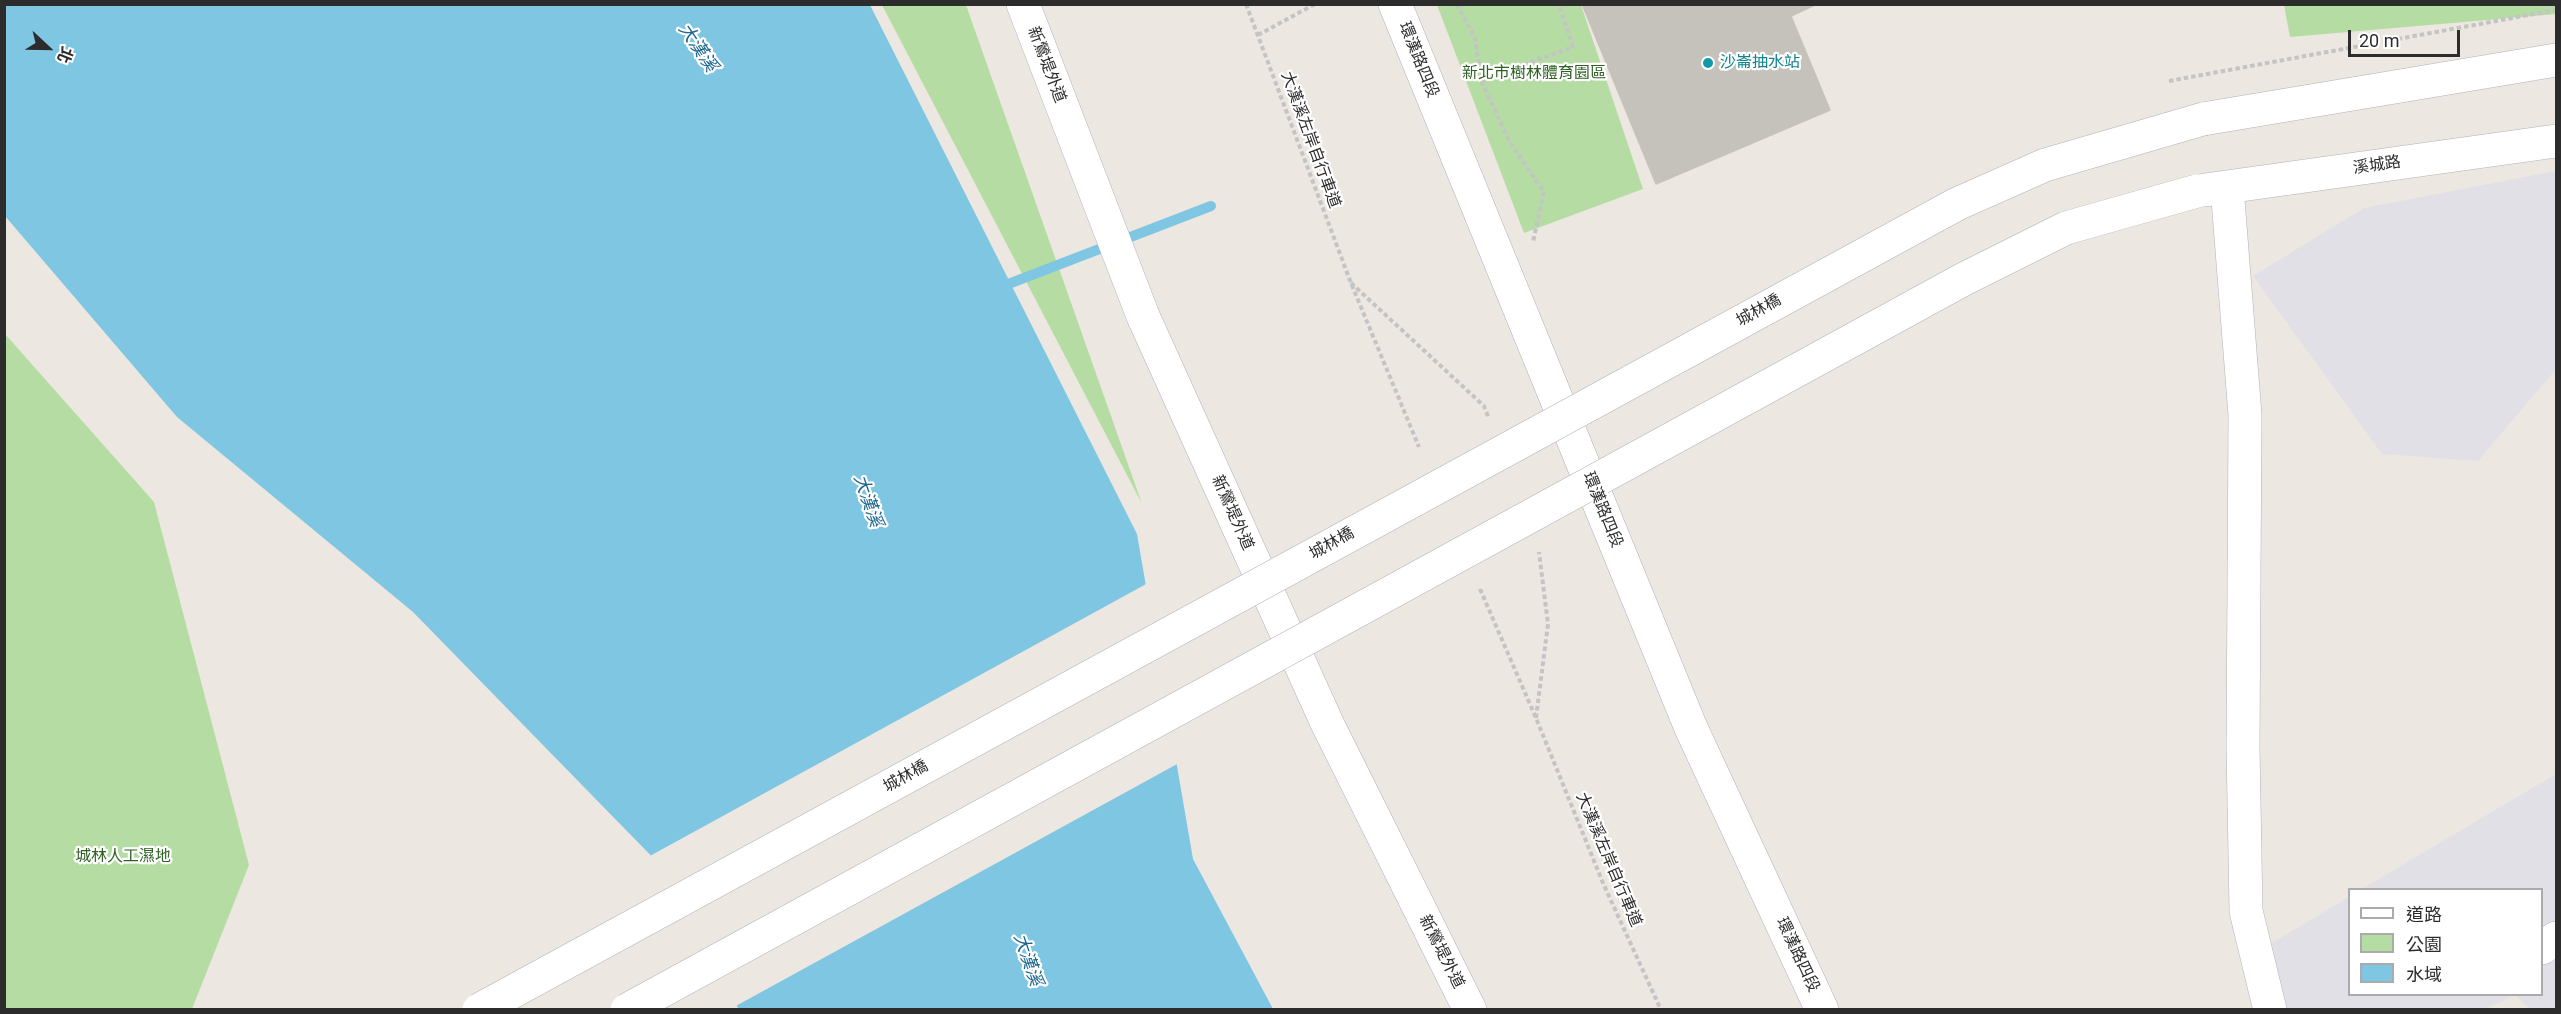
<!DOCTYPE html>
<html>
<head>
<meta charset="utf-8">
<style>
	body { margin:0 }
	#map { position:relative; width:2561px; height:1014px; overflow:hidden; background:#ece7e0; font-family:Roboto,"Noto Sans TC",sans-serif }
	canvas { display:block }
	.frame { position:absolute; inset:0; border:6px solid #2c2c2c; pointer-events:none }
	.legend { position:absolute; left:2348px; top:888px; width:195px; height:108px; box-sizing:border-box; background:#fff; border:2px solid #ababab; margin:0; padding:8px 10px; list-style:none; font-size:18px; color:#2c2c2c }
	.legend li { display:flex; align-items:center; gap:12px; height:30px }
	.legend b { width:30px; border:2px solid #ababab }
	.north { position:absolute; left:18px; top:18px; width:60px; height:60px; -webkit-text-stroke:4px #fff; paint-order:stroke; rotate:112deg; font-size:16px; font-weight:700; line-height:24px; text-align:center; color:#2c2c2c }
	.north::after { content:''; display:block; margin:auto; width:21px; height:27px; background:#2c2c2c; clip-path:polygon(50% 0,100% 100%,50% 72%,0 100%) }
	.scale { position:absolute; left:2348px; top:30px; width:112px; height:27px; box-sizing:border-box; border:3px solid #2c2c2c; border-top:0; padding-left:8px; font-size:18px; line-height:21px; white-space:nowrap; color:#2c2c2c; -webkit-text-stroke:4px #fff; paint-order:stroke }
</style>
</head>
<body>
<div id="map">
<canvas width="2561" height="1014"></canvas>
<div class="frame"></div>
<ul class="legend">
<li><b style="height:8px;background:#fff"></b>道路</li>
<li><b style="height:16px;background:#b5dca3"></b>公園</li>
<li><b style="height:16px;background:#7fc6e2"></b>水域</li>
</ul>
<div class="north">北</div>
<div class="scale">20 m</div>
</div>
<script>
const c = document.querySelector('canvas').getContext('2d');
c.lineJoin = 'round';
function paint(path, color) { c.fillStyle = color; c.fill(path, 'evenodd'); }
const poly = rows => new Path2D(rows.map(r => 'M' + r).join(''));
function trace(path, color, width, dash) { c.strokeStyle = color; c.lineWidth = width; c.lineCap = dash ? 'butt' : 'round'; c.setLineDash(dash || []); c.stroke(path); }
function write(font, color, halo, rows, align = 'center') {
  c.font = font + ' Roboto,"Noto Sans TC",sans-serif'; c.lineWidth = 4.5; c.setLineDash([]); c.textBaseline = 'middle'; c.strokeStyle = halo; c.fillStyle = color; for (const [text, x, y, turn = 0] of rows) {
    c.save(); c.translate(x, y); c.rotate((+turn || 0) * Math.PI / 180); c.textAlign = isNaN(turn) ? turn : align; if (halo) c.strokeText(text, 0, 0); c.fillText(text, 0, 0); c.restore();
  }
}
const industrial = poly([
	[2556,171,2556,369,2478,461,2382,454,2253,276,2364,208],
	[2556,774,2556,1009,2530,1009,2515,995,2486,1009,2274,1009,2262,949,2349,897,2350,994,2542,994,2542,890,2362,889]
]);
const green = poly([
	[2556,4,2556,14,2290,37,2284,5],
	[882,5,966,5,1141,501,1140,500],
	[1437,5,1581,5,1643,189,1524,233],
	[5,334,154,502,249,865,192,1009,5,1009]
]);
const water = poly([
	[4,5,870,5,1137,534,1193,859,1273,1009,738,1009,708,914,413,612,177,417,5,216]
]);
const pier = poly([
	[1148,583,1179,763,734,1007,705,916,648,857]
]);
const stream = poly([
	[998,288,1211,206]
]);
const building = poly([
	[1582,4,1817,4,1791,16,1830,110,1656,184,1582,4]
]);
const path = poly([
	[1246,4,1351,283,1419,447],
	[1457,4,1475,38,1481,80,1509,141,1544,192,1533,242],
	[1258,35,1315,4],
	[1481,80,1573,47,1559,4],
	[2169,81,2556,10],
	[1351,283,1484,406,1489,419],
	[1480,589,1536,718,1603,883,1661,1010],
	[1536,718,1548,624,1539,552]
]);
const minor = poly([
	[1023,4,1143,316,1327,723,1470,1010],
	[1395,4,1691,728,1822,1010],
	[2203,119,2556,60],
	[2227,187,2245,415,2243,748,2246,911,2270,1010],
	[2205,190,2556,141],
	[2542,948,2556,938]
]);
const minorBridge = poly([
	[479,1010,1957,204,2045,165,2203,119],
	[627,1010,1964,279,2066,228,2197,191]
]);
const markers = [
	[1708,63,6,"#0f9aa8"]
];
const streetNames = [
	["環漢路四段",1418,60,68],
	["新鶯堤外道",1046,65,69],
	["大漢溪左岸自行車道",1310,140,70],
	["溪城路",2377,166,-8],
	["城林橋",1759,311,-29],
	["環漢路四段",1602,510,68],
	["新鶯堤外道",1232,513,66],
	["城林橋",1332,544,-29],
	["城林橋",906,777,-29],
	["大漢溪左岸自行車道",1608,860,67],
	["新鶯堤外道",1441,952,63],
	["環漢路四段",1797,955,65]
];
const cultureNames = [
	["沙崙抽水站",1720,63]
];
const parkNames = [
	["新北市樹林體育園區",1534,74],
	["城林人工濕地",123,857]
];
const waterNames = [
	["大漢溪",697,48,56],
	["大漢溪",867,501,71],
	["大漢溪",1027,960,71]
];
paint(industrial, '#e1e0e6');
paint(green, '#b5dca3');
paint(water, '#7fc6e2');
paint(pier, '#ece7e0');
trace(stream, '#7fc6e2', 10);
paint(building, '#c5c1bb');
trace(building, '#c7c3ba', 1.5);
trace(minor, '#b0b2bb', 34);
trace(path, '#c4c4c4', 4, [4.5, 3]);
trace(minor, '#fff', 33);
trace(minorBridge, '#b0b2bb', 34, []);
trace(minorBridge, '#fff', 33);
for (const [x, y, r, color] of markers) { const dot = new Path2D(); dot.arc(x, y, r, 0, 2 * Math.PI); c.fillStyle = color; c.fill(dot); trace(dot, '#fff', 2); }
write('16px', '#2c2c2c', '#fff', streetNames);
write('16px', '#0d838f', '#fff', cultureNames, 'left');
write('16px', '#2f6223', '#fff', parkNames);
write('italic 18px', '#1c6690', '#fff', waterNames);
</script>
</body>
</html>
